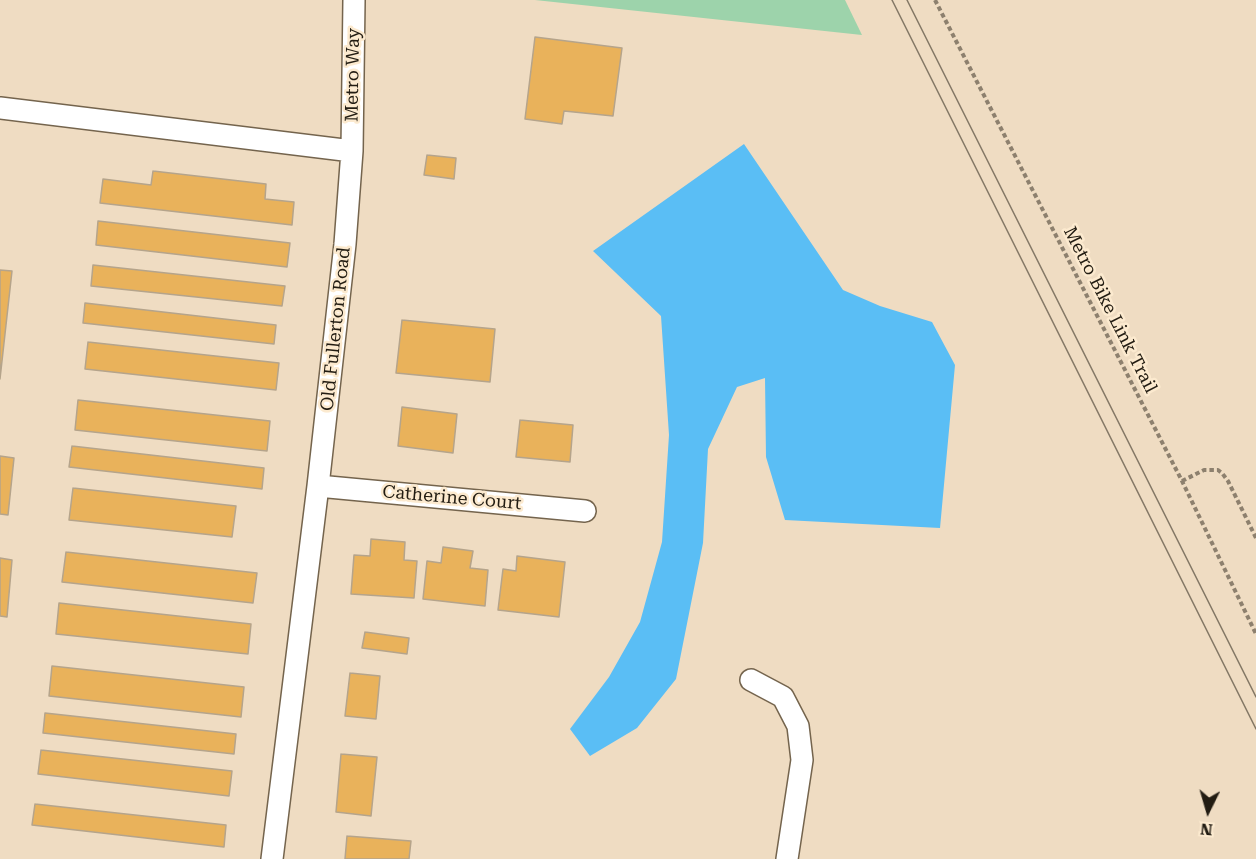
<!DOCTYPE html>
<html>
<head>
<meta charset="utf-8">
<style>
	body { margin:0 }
	#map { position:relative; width:1256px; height:859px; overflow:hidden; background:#efdcc2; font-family:"Roboto Serif",serif }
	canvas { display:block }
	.north { position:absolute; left:1178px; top:781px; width:60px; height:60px; -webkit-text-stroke:4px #fceacf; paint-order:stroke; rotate:185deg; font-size:16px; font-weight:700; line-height:24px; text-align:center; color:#221c12 }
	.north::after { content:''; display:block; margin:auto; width:21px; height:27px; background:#221c12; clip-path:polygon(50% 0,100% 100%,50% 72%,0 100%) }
</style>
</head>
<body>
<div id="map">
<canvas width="1256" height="859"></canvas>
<div class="north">N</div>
</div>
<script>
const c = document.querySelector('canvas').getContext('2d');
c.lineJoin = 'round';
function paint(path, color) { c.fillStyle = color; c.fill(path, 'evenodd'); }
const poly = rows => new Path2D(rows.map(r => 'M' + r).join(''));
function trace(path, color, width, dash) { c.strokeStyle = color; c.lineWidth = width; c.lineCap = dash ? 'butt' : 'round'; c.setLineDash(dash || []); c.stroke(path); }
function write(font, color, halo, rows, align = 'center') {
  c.font = font + ' "Roboto Serif",serif'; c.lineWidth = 5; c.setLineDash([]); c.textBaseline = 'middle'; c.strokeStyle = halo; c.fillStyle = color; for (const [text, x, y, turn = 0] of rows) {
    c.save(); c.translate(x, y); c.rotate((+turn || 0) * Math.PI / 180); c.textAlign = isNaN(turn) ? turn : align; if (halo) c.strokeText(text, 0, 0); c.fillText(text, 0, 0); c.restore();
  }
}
const green = poly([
	[535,0,845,0,862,35]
]);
const water = poly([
	[744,144,843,290,880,306,932,322,955,365,940,528,785,520,766,457,765,378,737,387,708,449,703,543,676,679,637,728,590,756,570,729,609,677,640,622,662,542,669,435,661,316,593,251]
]);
const building = poly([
	[535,37,622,48,613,116,564,111,562,124,525,119,535,37],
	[427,155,456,158,454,179,424,175,427,155],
	[153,171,266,184,265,199,294,202,292,225,100,203,103,179,151,185,153,171],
	[98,221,290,243,287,267,96,245,98,221],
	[93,265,285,286,282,306,91,286,93,265],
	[0,270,12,271,0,379,0,270],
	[85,303,276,325,274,344,83,323,85,303],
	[402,320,495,329,490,382,396,373,402,320],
	[88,342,279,363,276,390,85,369,88,342],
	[78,400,270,421,267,451,75,430,78,400],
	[402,407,457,414,453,453,398,446,402,407],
	[520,420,573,425,570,462,516,457,520,420],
	[72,446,264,468,262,489,69,467,72,446],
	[0,456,14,458,8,515,0,514,0,456],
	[73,488,236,506,232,537,69,520,73,488],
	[371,539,405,542,404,560,417,561,414,598,351,594,354,555,370,556,371,539],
	[443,547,473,551,470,568,488,570,485,606,423,599,427,561,441,563,443,547],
	[66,552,257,573,253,603,62,582,66,552],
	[517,556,565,562,559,617,498,610,503,569,516,571,517,556],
	[0,558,12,560,7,617,0,616,0,558],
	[59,603,251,624,248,654,56,634,59,603],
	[365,632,409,638,407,654,362,648,365,632],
	[52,666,244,687,241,717,49,696,52,666],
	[350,673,380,676,376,719,345,716,350,673],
	[45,713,236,734,234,754,43,733,45,713],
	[41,750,232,771,229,796,38,774,41,750],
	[341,754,377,757,371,816,336,812,341,754],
	[35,804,226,825,224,847,32,825,35,804],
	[347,836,411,841,409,859,345,859,347,836]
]);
const path = poly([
	[935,0,1182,481,1256,634],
	[1182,481,1204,470,1218,470,1222,473,1228,481,1256,538]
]);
const minor = poly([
	[0,108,352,151],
	[318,486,585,511],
	[751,680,783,697,798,726,802,760,787,859],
	[272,859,318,486,345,244,352,151,354,0]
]);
const tram = poly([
	[892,0,1256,729],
	[907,0,1256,697]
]);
const streetNames = [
	["Metro Way",353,75,-89],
	["Metro Bike Link Trail",1110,310,63],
	["Old Fullerton Road",336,329,-84],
	["Catherine Court",452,498,5]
];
paint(green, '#9dd3ab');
paint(water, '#5abef5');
paint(building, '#e9b25b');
trace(building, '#b5a48b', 1.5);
trace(minor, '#74644d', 24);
trace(path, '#8d806e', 4, [4.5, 3]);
trace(minor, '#fff', 21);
trace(tram, '#847866', 1.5);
write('18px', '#221c12', '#fceacf', streetNames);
</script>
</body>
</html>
